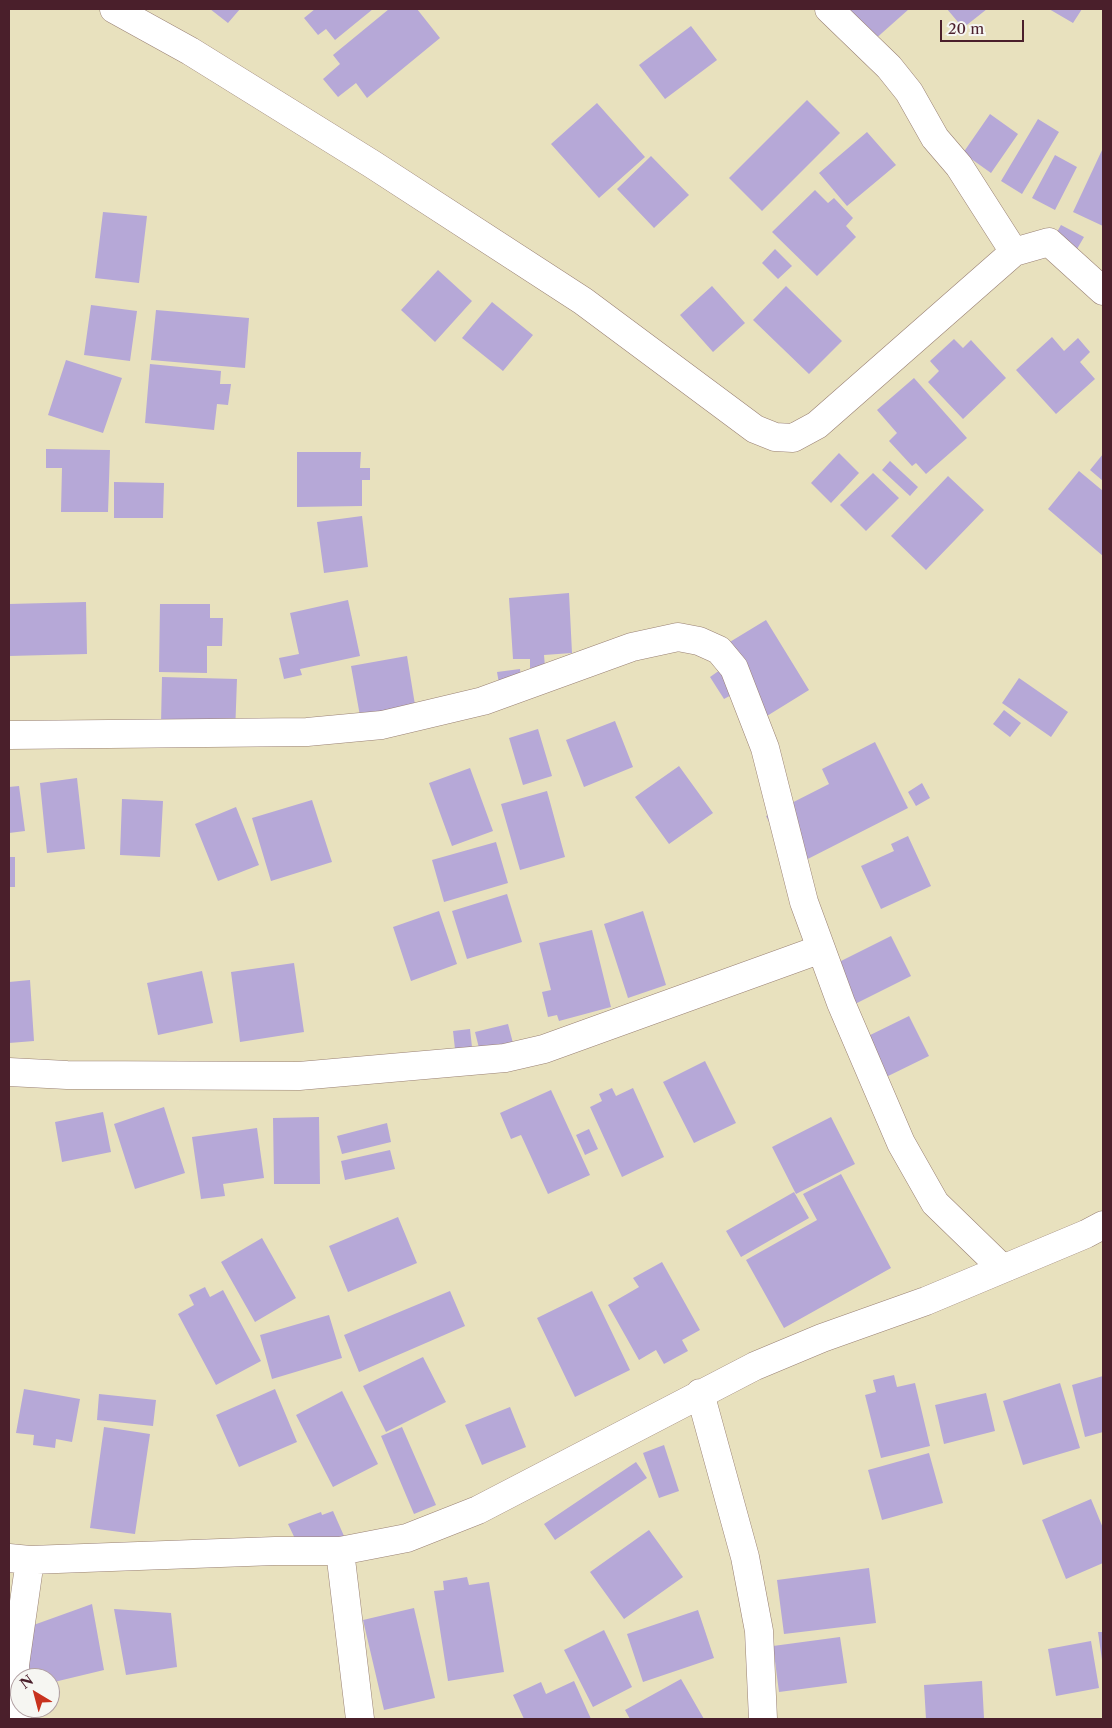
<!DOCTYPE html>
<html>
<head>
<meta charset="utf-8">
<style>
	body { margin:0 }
	#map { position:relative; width:1112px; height:1728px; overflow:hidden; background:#e8e1be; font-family:"Libre Caslon Text",serif }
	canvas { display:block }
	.frame { position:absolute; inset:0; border:10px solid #4a1f2b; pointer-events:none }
	.north { position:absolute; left:10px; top:1668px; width:50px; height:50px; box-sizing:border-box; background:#f6f6f2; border:1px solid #b1a0a2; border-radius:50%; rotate:323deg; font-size:14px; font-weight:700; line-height:20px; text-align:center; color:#4a1f2b }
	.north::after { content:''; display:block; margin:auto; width:18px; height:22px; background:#c8321e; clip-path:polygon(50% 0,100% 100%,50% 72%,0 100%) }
	.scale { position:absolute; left:940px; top:20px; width:84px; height:22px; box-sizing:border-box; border:2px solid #4a1f2b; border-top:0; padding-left:6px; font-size:15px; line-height:18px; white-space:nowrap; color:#4a1f2b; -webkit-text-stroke:4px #f6f6f2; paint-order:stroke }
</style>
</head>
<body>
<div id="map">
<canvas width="1112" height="1728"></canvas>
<div class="frame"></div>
<div class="north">N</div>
<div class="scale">20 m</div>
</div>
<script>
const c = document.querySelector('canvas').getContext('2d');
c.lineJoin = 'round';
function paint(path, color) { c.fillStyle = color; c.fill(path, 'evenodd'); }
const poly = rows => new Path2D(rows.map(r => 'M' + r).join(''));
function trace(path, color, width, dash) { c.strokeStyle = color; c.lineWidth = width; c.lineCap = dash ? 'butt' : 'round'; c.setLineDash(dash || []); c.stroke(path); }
const building = poly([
	[210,9,240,9,228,23],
	[315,9,373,9,335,40,326,29,318,35,304,18],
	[389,9,417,9,440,38,367,98,356,83,338,97,323,79,340,64,333,55],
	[843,9,909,9,873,41],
	[947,9,987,9,963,28],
	[1049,9,1082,9,1073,23],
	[691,26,717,60,665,99,639,65],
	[807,100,840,133,762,211,729,178],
	[597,103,645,157,599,198,551,144],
	[990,114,1018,134,991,173,963,153],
	[1038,119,1059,132,1022,194,1001,181],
	[867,132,896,165,847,206,819,173],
	[1103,148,1103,226,1073,212],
	[1055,155,1077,167,1055,210,1032,198],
	[651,156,689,195,654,228,617,189],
	[815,190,828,203,834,198,853,218,846,226,856,237,817,276,772,232],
	[103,212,147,216,139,283,95,278],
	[1061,225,1084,237,1070,261,1048,248],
	[775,249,792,266,778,279,762,263],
	[438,270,472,301,435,342,401,310],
	[712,286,745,323,713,352,680,315],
	[786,286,842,341,809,374,753,320],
	[492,302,533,335,503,371,462,338],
	[91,305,137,311,130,361,84,355],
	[156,310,249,318,245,368,151,360],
	[1052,337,1064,351,1078,338,1090,352,1080,362,1095,379,1056,414,1016,370],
	[954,339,963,348,971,340,1006,378,963,419,928,382,939,371,930,361],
	[66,360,122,378,103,433,48,415],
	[150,364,221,371,220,384,231,384,228,405,217,404,214,430,145,423],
	[914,378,967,438,926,474,916,463,912,466,889,441,897,433,877,410],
	[46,449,110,450,108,512,61,512,62,468,46,468],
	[297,452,361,452,360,468,370,468,370,480,362,480,362,506,297,507],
	[839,453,859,473,831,503,811,483],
	[1103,454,1103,481,1090,470],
	[890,461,918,487,910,496,882,470],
	[1079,471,1103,491,1103,556,1048,509],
	[873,473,899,498,866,531,840,505],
	[948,476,984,510,926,570,891,536],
	[114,482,164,483,163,518,114,518],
	[362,516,368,567,324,573,317,522],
	[569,593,572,653,544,655,545,667,530,668,530,659,513,659,509,598],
	[348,600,360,656,300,669,302,675,284,679,279,658,299,654,290,613],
	[86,602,87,654,9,656,9,604],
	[160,604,210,604,210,618,223,618,222,646,207,646,207,673,159,672],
	[766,620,809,690,754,724,735,693,724,699,710,677,720,670,710,654],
	[407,656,417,717,362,727,351,666],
	[520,669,523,692,501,695,497,672],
	[162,677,237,679,235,734,161,723],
	[1019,678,1068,712,1051,737,1002,703],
	[1004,710,1021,723,1010,737,993,724],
	[615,721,633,767,584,787,566,740],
	[538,729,552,776,523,785,509,738],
	[875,742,908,808,792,867,766,816,829,784,822,769],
	[679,766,713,813,669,844,635,797],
	[470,768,493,831,452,846,429,783],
	[77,778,85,849,47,853,40,783],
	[922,783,930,798,916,806,908,792],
	[19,786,25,831,9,833,9,787],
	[547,791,565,857,520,870,501,804],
	[122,799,163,801,160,857,120,855],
	[312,800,332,862,271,881,252,818],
	[236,807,259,865,218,881,195,824],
	[908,836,931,886,881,909,861,866,894,851,891,844],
	[496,842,508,883,444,902,432,860],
	[9,857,15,857,15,887,9,887],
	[507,894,522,942,467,959,452,911],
	[439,911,457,964,411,981,393,927],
	[643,911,666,985,628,998,604,924],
	[592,930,611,1007,559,1021,557,1015,548,1017,542,992,551,990,539,943],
	[891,936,911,976,849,1007,829,967],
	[294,963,304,1032,240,1042,231,972],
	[202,971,213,1023,158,1035,147,983],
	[30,980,34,1041,9,1043,9,982],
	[909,1016,929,1056,880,1080,860,1040],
	[508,1024,514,1047,481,1056,475,1032],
	[470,1029,473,1056,456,1058,453,1031],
	[705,1061,736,1123,694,1143,663,1082],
	[612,1088,616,1096,633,1088,664,1157,622,1177,590,1107,602,1101,599,1094],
	[551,1090,590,1175,548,1194,521,1135,511,1139,500,1113],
	[164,1107,185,1173,135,1189,114,1124],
	[103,1112,111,1152,62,1162,55,1122],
	[319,1117,320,1184,274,1184,273,1118],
	[831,1117,855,1164,796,1194,772,1147],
	[387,1123,391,1142,342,1154,337,1136],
	[257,1128,264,1178,223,1184,225,1196,201,1199,192,1137],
	[589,1129,598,1149,585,1155,576,1135],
	[390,1150,395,1169,345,1180,341,1161],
	[841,1174,891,1268,784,1328,746,1260,817,1220,803,1194],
	[794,1192,809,1218,741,1257,726,1231],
	[398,1217,417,1263,348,1292,329,1246],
	[262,1238,296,1298,255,1322,221,1262],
	[662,1262,700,1330,682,1340,688,1351,664,1364,656,1350,639,1360,608,1305,639,1287,633,1278],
	[205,1287,210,1297,223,1290,261,1361,216,1385,178,1314,194,1305,189,1295],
	[450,1291,465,1326,359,1372,344,1335],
	[592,1291,630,1370,575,1397,537,1318],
	[329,1315,342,1358,272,1379,260,1335],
	[423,1357,446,1402,386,1432,363,1386],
	[894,1375,897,1387,915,1383,930,1446,881,1458,865,1395,876,1392,873,1380],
	[1103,1376,1103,1432,1085,1437,1072,1385],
	[1060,1383,1080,1448,1023,1465,1003,1401],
	[24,1389,80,1399,72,1442,56,1439,55,1448,33,1445,34,1435,16,1433],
	[275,1389,297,1442,239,1467,216,1415],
	[342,1391,378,1464,333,1487,296,1415],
	[986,1393,995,1431,944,1444,935,1405],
	[99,1394,156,1400,153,1426,97,1420],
	[510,1407,526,1447,482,1465,465,1425],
	[104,1427,150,1434,135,1534,90,1528],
	[402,1427,436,1505,414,1514,381,1436],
	[664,1445,679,1491,659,1498,643,1453],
	[929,1453,943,1503,882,1520,868,1470],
	[636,1462,647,1478,555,1540,544,1524],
	[1091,1499,1103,1528,1103,1563,1066,1579,1042,1520],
	[333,1511,344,1536,317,1543,298,1545,288,1524,321,1512,322,1515],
	[649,1530,683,1577,624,1619,590,1572],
	[869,1568,876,1623,784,1634,777,1580],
	[467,1577,469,1585,489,1582,504,1672,448,1681,434,1591,444,1590,443,1581],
	[92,1604,104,1670,50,1683,50,1678,29,1678,28,1627],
	[414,1608,435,1698,384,1710,363,1620],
	[114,1609,171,1613,177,1667,126,1675],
	[698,1610,714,1658,643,1682,627,1634],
	[604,1630,632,1687,593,1707,564,1650],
	[1098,1632,1103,1632,1103,1660,1102,1660],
	[840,1637,847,1683,779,1692,773,1646],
	[1091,1641,1099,1688,1056,1696,1048,1649],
	[681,1679,704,1719,630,1719,625,1710],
	[574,1681,591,1719,524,1719,513,1695,541,1682,546,1694],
	[982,1681,984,1718,926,1719,924,1685]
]);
const minor = poly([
	[114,9,190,51,372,164,583,301,755,429,775,437,793,438,817,425,1014,252],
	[829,9,889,67,909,92,935,138,959,166,1014,252,1049,242,1103,291],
	[9,735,307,732,382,725,483,701,632,647,678,637,699,641,719,650,734,668,765,748,804,902,841,1003,901,1143,935,1203,1002,1268],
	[9,1072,67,1075,299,1076,505,1058,544,1049,821,949],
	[700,1393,745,1557,759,1631,763,1719],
	[340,1551,360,1719],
	[9,1558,30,1560,275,1551,340,1551,407,1538,478,1510,755,1366,822,1338,926,1301,1086,1234,1103,1225],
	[17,1719,15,1665,30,1560]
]);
paint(building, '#b6a8d7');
trace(minor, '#998074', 29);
trace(minor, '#fff', 28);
</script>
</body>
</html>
